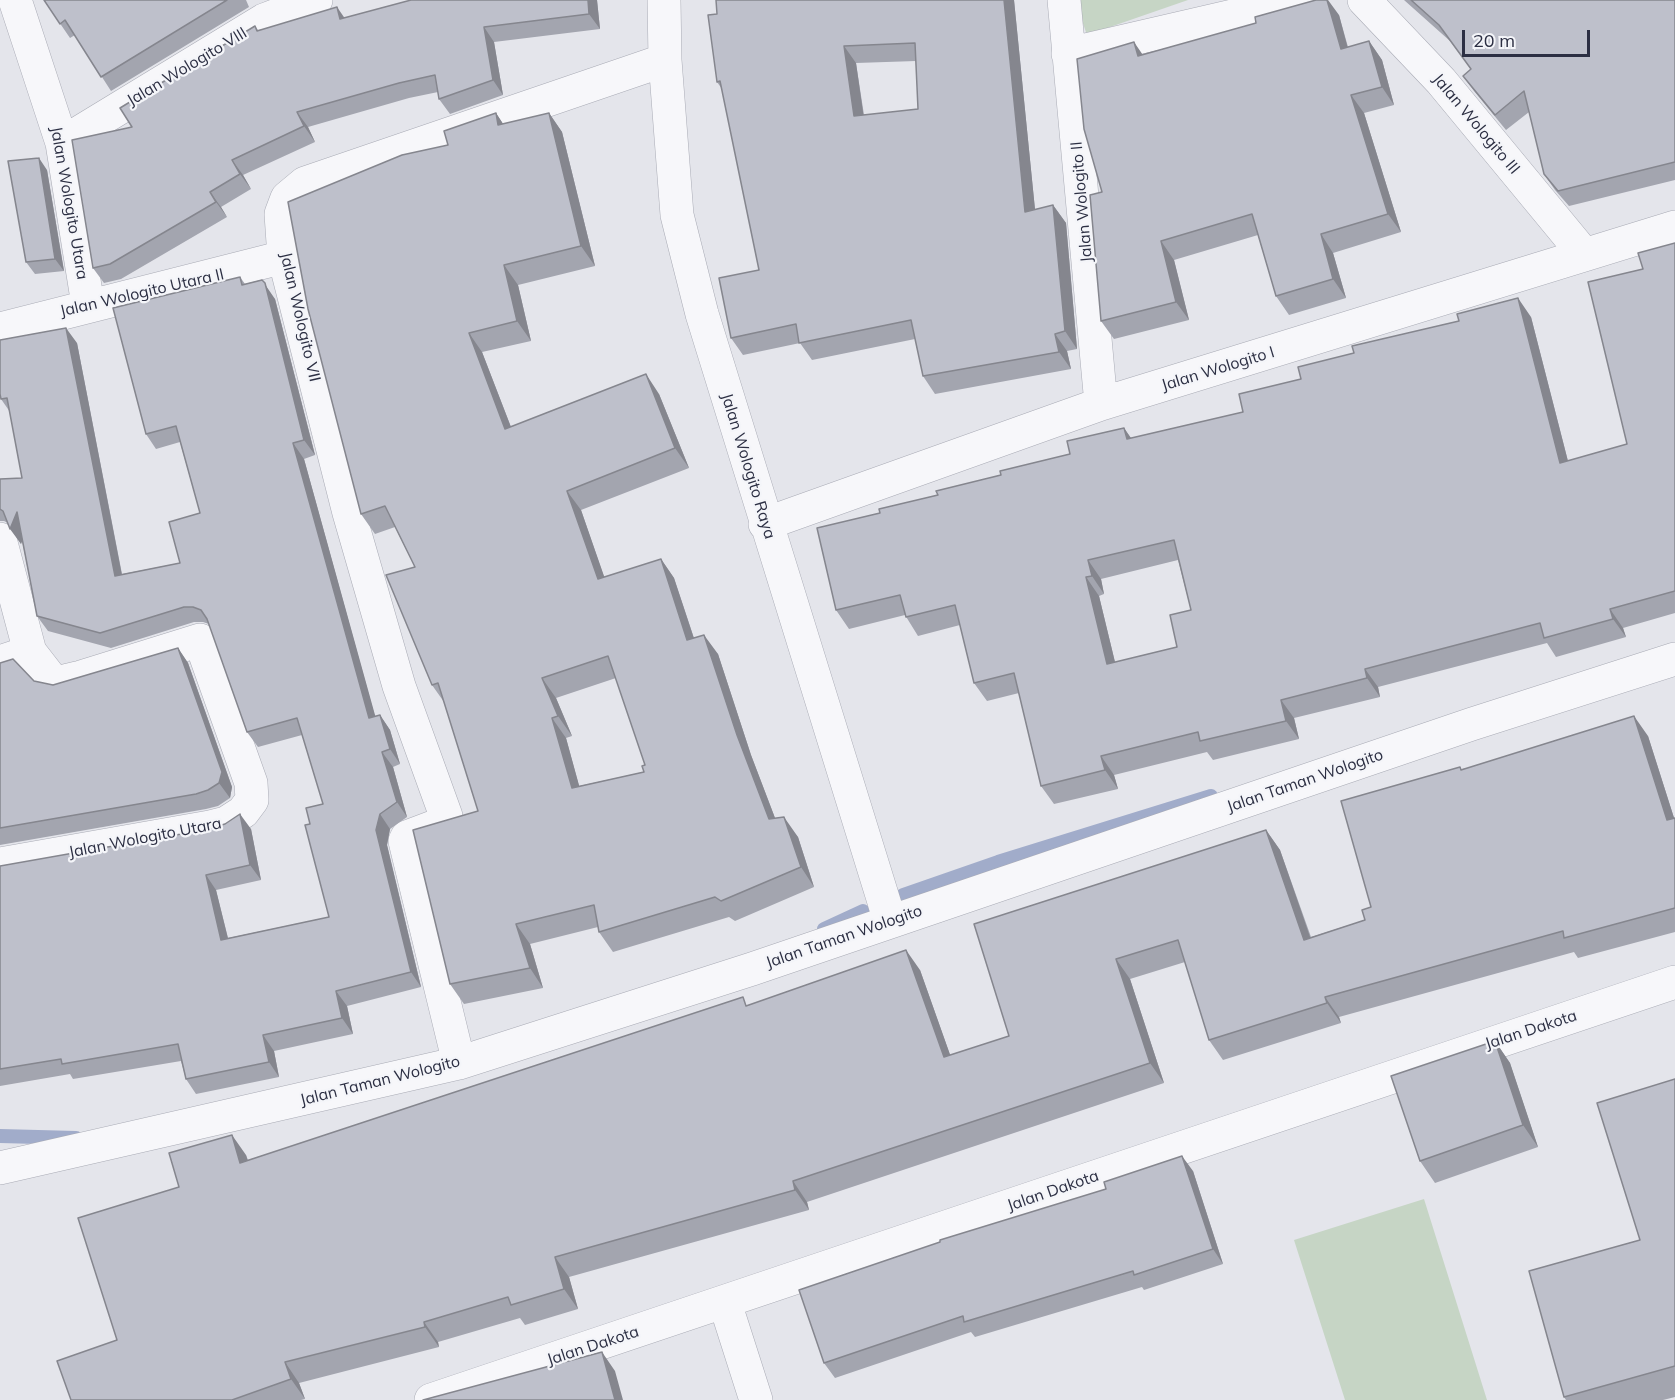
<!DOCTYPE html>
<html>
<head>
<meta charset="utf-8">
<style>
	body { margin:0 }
	#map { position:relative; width:1675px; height:1400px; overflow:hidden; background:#e4e5eb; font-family:Mulish,sans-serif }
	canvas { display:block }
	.scale { position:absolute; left:1462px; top:30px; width:128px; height:27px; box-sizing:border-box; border:3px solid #2c2f43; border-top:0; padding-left:8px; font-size:18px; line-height:21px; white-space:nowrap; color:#2c2f43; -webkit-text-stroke:4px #f4f5f9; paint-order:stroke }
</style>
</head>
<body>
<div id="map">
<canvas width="1675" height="1400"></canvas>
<div class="scale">20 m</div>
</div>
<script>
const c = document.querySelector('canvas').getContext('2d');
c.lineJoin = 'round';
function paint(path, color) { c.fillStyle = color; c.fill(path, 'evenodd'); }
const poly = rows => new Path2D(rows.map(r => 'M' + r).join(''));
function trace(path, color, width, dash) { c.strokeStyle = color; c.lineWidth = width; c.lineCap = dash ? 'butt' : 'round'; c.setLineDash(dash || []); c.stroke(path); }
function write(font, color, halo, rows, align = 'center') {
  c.font = font + ' Mulish,sans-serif'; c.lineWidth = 4.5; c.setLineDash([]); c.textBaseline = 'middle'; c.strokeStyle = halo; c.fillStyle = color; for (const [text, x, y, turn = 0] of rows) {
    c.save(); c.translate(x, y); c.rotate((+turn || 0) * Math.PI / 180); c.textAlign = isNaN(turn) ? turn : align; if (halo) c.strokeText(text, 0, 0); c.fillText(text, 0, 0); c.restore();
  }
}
const green = poly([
	[1075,0,1188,0,1087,35],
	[1424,1199,1487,1400,1345,1400,1294,1240]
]);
const stream = poly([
	[903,895,998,862,1211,796],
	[824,929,863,911],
	[0,1136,76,1138]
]);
const minor = poly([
	[15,0,62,143,88,305],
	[664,0,665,60,677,215,702,314,890,921],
	[1064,0,1101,404],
	[1364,0,1441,81,1583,253],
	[1068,54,1302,0],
	[62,143,264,20,316,0],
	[0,329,284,257],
	[765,524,1101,404,1675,227],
	[0,539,30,652,51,679,60,682,81,677,200,640,251,783,252,800,243,812,226,823,210,827,0,864],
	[0,662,30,652],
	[459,1063,405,841,407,837,444,823,446,816,399,686,349,513,284,257,281,214,287,198,305,183,665,60],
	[0,1168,459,1063,752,969,1472,724,1675,659],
	[725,1303,756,1400],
	[431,1400,1675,982]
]);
const wall = poly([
	[44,0,246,0,249,7,111,91,75,35,70,38],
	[597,0,600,29,494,42,503,95,450,114,439,99,438,92,409,98,308,127,315,142,243,175,251,189,221,207,227,217,121,279,104,283,93,268,132,127,255,26,258,30,344,18],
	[1014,0,1035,210,1053,205,1066,223,1077,349,1067,351,1071,369,935,394,923,376,915,339,812,360,800,343,743,355,731,338,759,270,722,89,717,82,717,14],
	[916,61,918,109,864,115,856,63],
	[1404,0,1675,0,1675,180,1569,206,1555,190,1544,174,1529,112,1506,130,1474,91,1463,76,1471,69,1450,41],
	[1339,15,1348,47,1369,41,1382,60,1394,105,1364,113,1401,232,1333,253,1346,298,1289,315,1276,296,1258,235,1174,260,1189,320,1114,339,1101,321,1102,192,1143,55],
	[496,113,503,124,549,113,562,132,595,266,518,285,531,341,482,352,511,427,659,394,689,468,581,510,604,577,661,559,674,578,694,638,718,654,751,755,775,818,798,837,814,887,735,921,729,917,613,952,599,932,598,927,530,944,543,988,464,1004,450,984,478,811,444,702,432,685,415,567,395,527,375,534,361,514,448,145],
	[616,678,645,765,644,772,579,786,566,738,572,736,556,698],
	[47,170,64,271,35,274,26,262],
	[1675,243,1675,613,1623,628,1626,637,1556,657,1547,643,1378,687,1380,697,1294,718,1299,739,1213,760,1207,752,1114,775,1118,789,1054,804,1041,786,1019,693,987,701,974,683,960,625,918,636,905,615,849,629,836,610,880,513,1070,454,1124,428,1131,438,1243,412,1301,379,1531,317,1568,461,1627,444,1643,269],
	[1178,560,1191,610,1177,647,1115,662,1099,596,1104,594,1101,579],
	[240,277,245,284,275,299,315,455,304,459,375,717,380,715,390,730,400,764,393,767,407,817,390,829,387,845,421,987,347,1006,353,1034,274,1051,279,1077,196,1094,186,1079,181,1061,73,1079,70,1074,0,1086,0,866,251,829,261,880,216,890,228,938,329,917,310,824,323,804,302,735,258,747,247,732,209,624,203,622,194,622,111,648,48,631,37,616,22,540,21,544,8,523,4,521,0,521,0,479,22,478,10,412,1,399,77,343,122,574,180,563,200,513,180,442,156,449,146,434],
	[178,648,188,663,232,787,230,798,218,806,206,809,0,845,0,663,34,681,53,685],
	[1648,736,1674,818,1675,818,1675,932,1578,958,1574,952,1339,1017,1341,1023,1223,1060,1209,1040,1185,962,1130,979,1164,1083,807,1202,809,1210,569,1277,578,1309,525,1325,520,1318,438,1342,439,1347,299,1383,305,1399,301,1400,71,1400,117,1340,179,1187,246,1155,248,1160,748,1005,920,970,950,1055,1009,1036,1266,830,1280,850,1311,937,1365,920,1371,907,1462,769],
	[1495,1041,1510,1063,1538,1147,1435,1183,1420,1161],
	[1675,1079,1675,1397,1663,1400,1566,1400,1564,1397,1640,1240],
	[1193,1171,1223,1264,1144,1290,1142,1287,975,1337,971,1332,835,1378,824,1363]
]);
const shadedWall = poly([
	[588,0,597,0,600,29,589,14],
	[1004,0,1014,0,1037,229,1025,212],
	[1327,0,1328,0,1339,15,1353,68,1341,49],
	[337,7,348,23,340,19],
	[484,27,494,42,503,95,493,80],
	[1369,41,1382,60,1394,105,1382,87],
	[1134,42,1147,61,1138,56],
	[844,46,856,63,866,133,854,116],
	[1351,95,1364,113,1401,232,1388,214],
	[297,112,308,127,315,142,304,126],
	[496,113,509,133,498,125],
	[549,113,562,132,595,266,581,246],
	[39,158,47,170,64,271,55,259],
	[232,160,243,175,251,189,240,174],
	[210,192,221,207,227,217,216,202],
	[1053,205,1066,223,1077,349,1065,331],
	[1321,234,1333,253,1346,298,1333,279],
	[1161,241,1174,260,1189,320,1176,302],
	[504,265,518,285,531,341,517,321],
	[262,280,275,299,315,455,304,440],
	[1518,298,1531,317,1573,481,1560,463],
	[66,328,77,343,125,591,115,576],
	[469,333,482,352,519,448,505,429],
	[1055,334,1067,351,1071,369,1059,352],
	[646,374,659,394,689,468,675,448],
	[1124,428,1137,447,1127,439],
	[293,443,304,459,380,733,369,718],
	[567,491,581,510,612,599,598,579],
	[17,512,28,527,21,544,10,529],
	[661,559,674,578,701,660,687,640],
	[1088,560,1101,579,1104,594,1092,576],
	[1086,577,1099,596,1120,683,1107,664],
	[1610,609,1623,628,1626,637,1613,619],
	[704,635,718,654,751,755,783,839,769,819,737,735],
	[178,648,188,663,232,787,230,798,219,783],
	[1365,669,1378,687,1380,697,1367,678],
	[542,678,556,698,572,736,558,716],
	[1281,700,1294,718,1299,739,1286,721],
	[380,715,390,730,400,764,390,749],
	[1634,716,1648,736,1675,821,1667,820],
	[552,718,566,738,585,807,572,788],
	[382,752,393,767,407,817,397,802],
	[1101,756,1114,775,1118,789,1105,770],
	[240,814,251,829,261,880,250,865],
	[380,814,390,829,387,845,421,987,411,972,376,830],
	[784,817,798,837,814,887,801,867],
	[1266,830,1280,850,1318,960,1304,940],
	[206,875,216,890,232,955,221,940],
	[516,924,530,944,543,988,530,968],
	[906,950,920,970,958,1077,944,1057],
	[1116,959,1130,979,1164,1083,1150,1063],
	[336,991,347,1006,353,1034,342,1018],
	[1325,997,1339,1017,1341,1023,1327,1003],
	[263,1035,274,1051,279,1077,269,1062],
	[1495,1041,1510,1063,1538,1147,1523,1125],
	[232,1135,246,1155,254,1183,240,1163],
	[1182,1156,1193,1171,1223,1264,1213,1249],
	[793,1181,807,1202,809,1210,795,1190],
	[555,1257,569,1277,578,1309,564,1289],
	[424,1322,438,1342,439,1347,425,1327],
	[602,1352,615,1371,623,1400,615,1400],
	[285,1362,299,1383,305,1399,291,1379]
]);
const building = poly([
	[44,0,227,0,101,77,65,20,60,24,44,0],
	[411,0,588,0,589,14,484,27,493,80,439,99,435,75,399,83,297,112,304,126,232,160,240,174,210,192,216,202,110,264,93,268,72,140,132,127,120,108,255,26,257,31,337,7,340,19,411,0],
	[716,0,1004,0,1025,212,1053,205,1065,331,1055,334,1059,352,923,376,911,320,799,343,796,324,731,338,719,278,759,270,720,81,717,82,708,15,717,14,716,0],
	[915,43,918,109,854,116,844,46,915,43],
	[1316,0,1327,0,1341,49,1369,41,1382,87,1351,95,1388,214,1321,234,1333,279,1276,296,1252,214,1161,241,1176,302,1101,321,1090,195,1102,192,1084,129,1077,59,1134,42,1138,56,1256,23,1255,17,1316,0],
	[1411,0,1675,0,1675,162,1558,191,1544,174,1524,91,1495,115,1463,76,1471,69,1439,25,1411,0],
	[496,113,498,125,549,113,581,246,504,265,517,321,469,333,505,429,646,374,675,448,567,491,598,579,661,559,687,640,704,635,737,735,769,819,784,817,801,867,721,901,715,897,599,932,594,905,516,924,530,968,450,984,413,830,478,811,438,683,432,685,386,575,415,567,385,506,361,514,308,309,288,202,402,155,448,145,444,131,496,113],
	[608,656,645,765,642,766,644,772,572,788,552,718,558,716,542,678,608,656],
	[39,158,55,259,26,262,8,161,39,158],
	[1675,243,1675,591,1610,609,1613,619,1544,638,1540,623,1365,669,1367,678,1281,700,1286,721,1200,741,1198,732,1101,756,1105,770,1041,786,1014,673,974,683,955,605,906,617,900,595,836,610,817,528,880,513,879,509,938,495,936,491,1001,475,1000,471,1070,454,1067,441,1124,428,1127,439,1243,412,1239,394,1301,379,1298,367,1354,353,1352,346,1459,321,1457,314,1518,298,1560,463,1627,444,1588,282,1643,269,1638,253,1675,243],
	[1174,540,1191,610,1170,615,1177,647,1107,664,1086,577,1092,576,1088,560,1174,540],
	[240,277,242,285,262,280,265,283,304,440,293,443,369,718,380,715,390,749,382,752,397,802,380,814,376,830,411,972,336,991,342,1018,263,1035,269,1062,186,1079,178,1044,62,1064,61,1059,0,1069,0,866,204,830,225,824,240,814,250,865,206,875,221,940,329,917,305,825,310,824,306,808,323,804,297,718,247,732,207,619,201,610,193,607,184,607,100,633,37,616,17,512,10,529,3,511,0,509,0,479,22,478,7,398,1,399,0,394,0,340,66,328,115,576,180,563,169,522,200,513,176,426,146,434,113,308,240,277],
	[178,648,222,772,219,783,208,790,196,794,0,828,0,663,13,659,34,681,53,685,178,648],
	[1634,716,1667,820,1675,818,1675,908,1564,938,1563,931,1325,997,1327,1003,1209,1040,1178,940,1116,959,1150,1063,793,1181,795,1190,555,1257,564,1289,511,1305,508,1297,424,1322,425,1327,285,1362,291,1379,232,1400,71,1400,57,1361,117,1340,78,1218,179,1187,169,1153,232,1135,240,1163,743,997,746,1006,906,950,944,1057,1009,1036,974,924,1266,830,1304,940,1365,920,1362,910,1371,907,1341,801,1460,767,1461,770,1634,716],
	[1495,1041,1523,1125,1420,1161,1391,1076,1495,1041],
	[1675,1079,1675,1366,1564,1397,1529,1271,1640,1240,1597,1103,1675,1079],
	[1182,1156,1213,1249,1134,1275,1133,1271,964,1322,963,1316,824,1363,799,1290,940,1242,940,1240,1106,1189,1104,1182,1182,1156],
	[602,1352,615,1400,423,1400,602,1352]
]);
const streetNames = [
	["Jalan Wologito VIII",187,67,-31],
	["Jalan Wologito III",1476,124,50],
	["Jalan Wologito II",1082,202,-95],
	["Jalan Wologito Utara",69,203,80],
	["Jalan Wologito Utara II",142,293,-13],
	["Jalan Wologito VII",300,317,77],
	["Jalan Wologito I",1218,369,-17],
	["Jalan Wologito Raya",748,466,73],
	["Jalan Taman Wologito",1305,781,-19],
	["Jalan Wologito Utara",145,838,-11],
	["Jalan Taman Wologito",844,937,-19],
	["Jalan Dakota",1531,1030,-18],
	["Jalan Taman Wologito",380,1081,-14],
	["Jalan Dakota",1053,1191,-19],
	["Jalan Dakota",593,1346,-18]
];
paint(green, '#c6d5c5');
trace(stream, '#a1acca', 14);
trace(minor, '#a9abb5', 34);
trace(minor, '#f7f7fa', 33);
paint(wall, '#a3a5af');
paint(shadedWall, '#85868e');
paint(building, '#bec0cb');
trace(building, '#85868e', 1.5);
write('16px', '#2c2f43', '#f4f5f9', streetNames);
</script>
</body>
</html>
